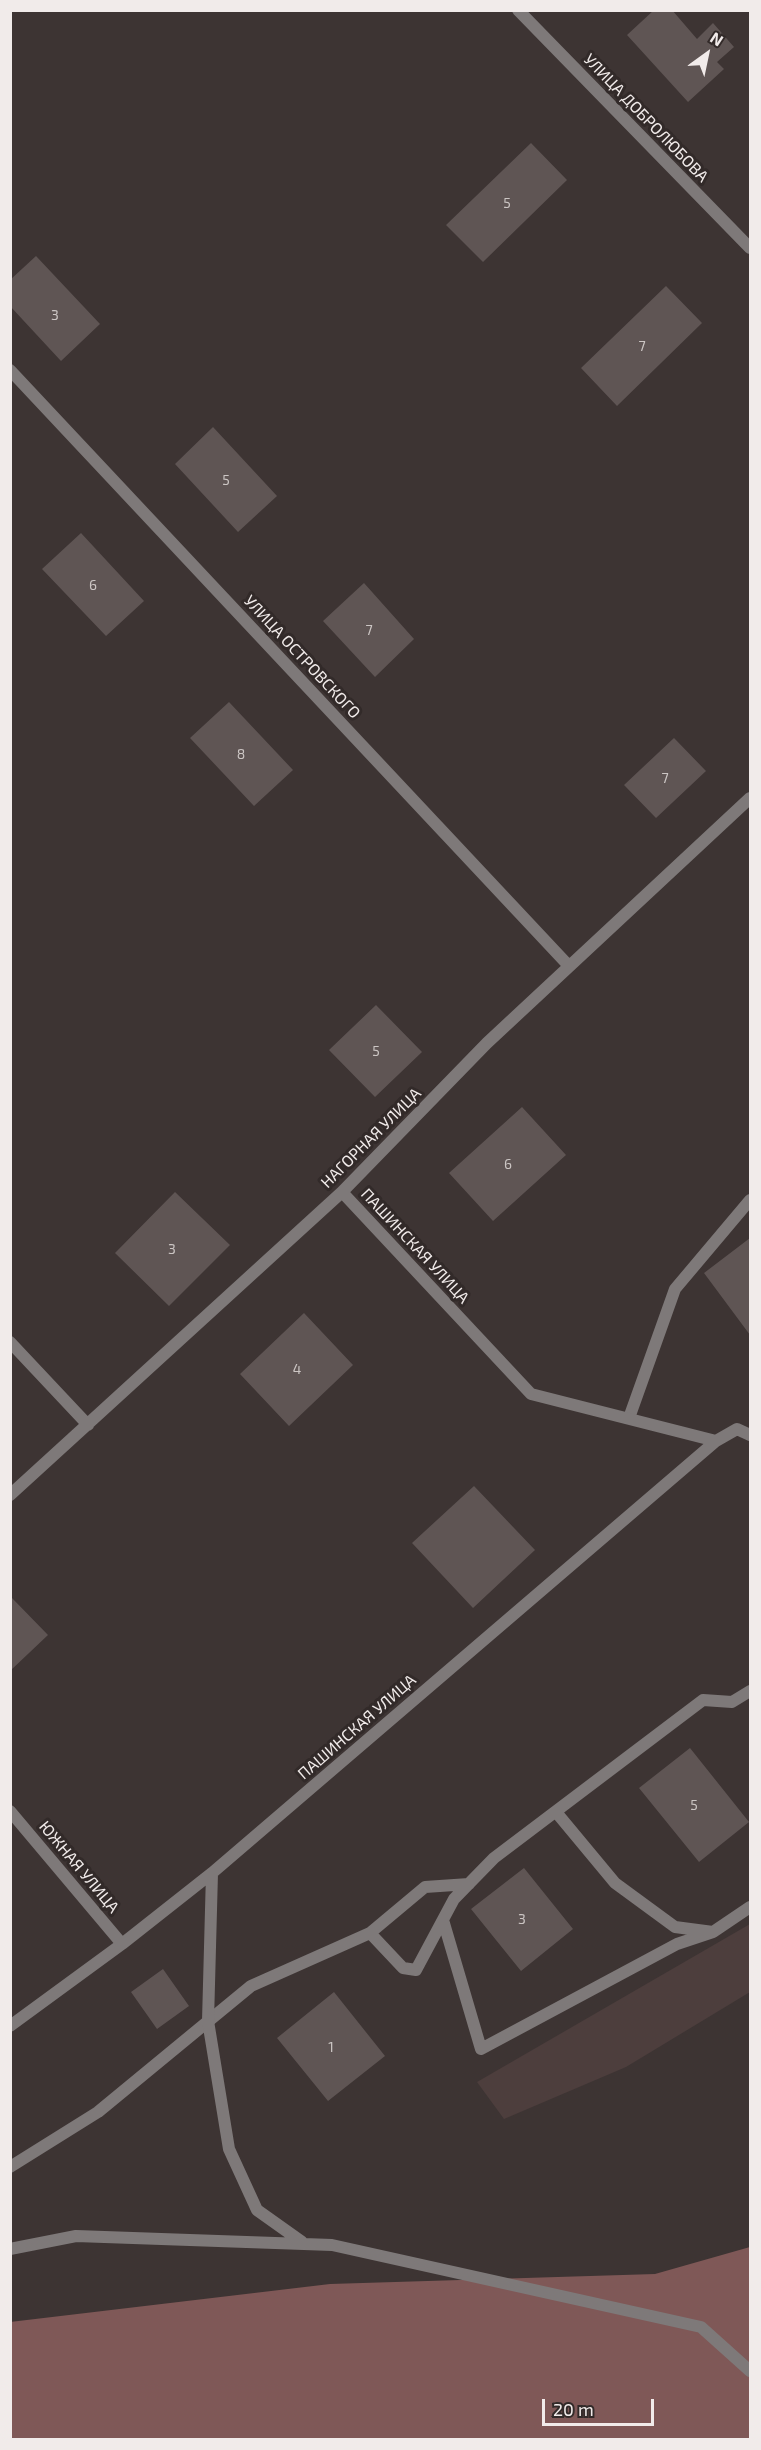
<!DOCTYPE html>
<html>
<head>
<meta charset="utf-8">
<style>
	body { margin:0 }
	#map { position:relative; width:761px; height:2450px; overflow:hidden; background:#3d3433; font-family:"Exo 2",sans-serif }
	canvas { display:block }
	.frame { position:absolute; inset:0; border:12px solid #f1ebea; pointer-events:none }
	.north { position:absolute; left:677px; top:24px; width:60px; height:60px; -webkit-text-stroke:4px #322a29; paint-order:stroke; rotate:33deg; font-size:16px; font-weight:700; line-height:24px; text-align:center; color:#f1ebea }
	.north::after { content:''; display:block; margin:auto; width:21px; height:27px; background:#f1ebea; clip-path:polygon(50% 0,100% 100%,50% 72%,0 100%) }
	.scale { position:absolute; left:542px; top:2399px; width:112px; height:27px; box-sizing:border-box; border:3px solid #f1ebea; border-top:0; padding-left:8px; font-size:18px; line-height:21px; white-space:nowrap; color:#f1ebea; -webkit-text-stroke:4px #322a29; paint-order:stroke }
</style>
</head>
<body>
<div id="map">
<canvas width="761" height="2450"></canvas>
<div class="frame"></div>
<div class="north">N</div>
<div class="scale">20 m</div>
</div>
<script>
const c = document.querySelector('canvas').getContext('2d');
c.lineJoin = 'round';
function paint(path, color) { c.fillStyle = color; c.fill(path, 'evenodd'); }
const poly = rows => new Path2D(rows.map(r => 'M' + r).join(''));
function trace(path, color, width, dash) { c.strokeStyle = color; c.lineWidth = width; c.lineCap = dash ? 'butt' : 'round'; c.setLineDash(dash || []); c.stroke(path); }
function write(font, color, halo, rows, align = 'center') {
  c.font = font + ' "Exo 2",sans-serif'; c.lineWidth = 6; c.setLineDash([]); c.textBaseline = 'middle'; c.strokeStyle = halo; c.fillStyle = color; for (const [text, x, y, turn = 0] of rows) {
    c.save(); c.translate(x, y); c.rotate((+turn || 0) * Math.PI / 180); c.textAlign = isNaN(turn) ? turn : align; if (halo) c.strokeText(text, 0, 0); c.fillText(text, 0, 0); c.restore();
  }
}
const built = poly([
	[750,1924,750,1992,626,2067,504,2119,477,2082]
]);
const forest = poly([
	[750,2247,750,2439,11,2439,10,2322,330,2284,655,2274]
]);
const building = poly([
	[654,10,672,10,697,39,713,23,734,47,717,62,724,69,688,102,627,35],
	[531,143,567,180,483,262,446,225],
	[36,256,100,324,61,361,10,306,10,280],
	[666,286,702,323,617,406,581,368],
	[213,427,277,496,238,532,175,464],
	[81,533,144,601,106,636,42,569],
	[364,583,414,639,375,677,323,621],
	[229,702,293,770,254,806,190,738],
	[674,738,706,771,656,818,624,785],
	[376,1005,422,1052,375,1097,329,1050],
	[522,1107,566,1155,493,1221,449,1173],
	[175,1192,230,1245,169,1306,115,1253],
	[750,1238,750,1335,704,1273],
	[304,1313,353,1365,289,1426,240,1374],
	[474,1486,535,1550,473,1608,412,1543],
	[12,1598,48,1635,10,1671,10,1599],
	[690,1748,749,1822,699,1862,639,1788],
	[524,1868,573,1929,521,1971,471,1909],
	[163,1969,189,2006,157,2029,131,1992],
	[334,1992,385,2056,328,2101,277,2038]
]);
const service = poly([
	[629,1418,675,1289,750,1200],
	[556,1812,615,1883,675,1927,713,1932,750,1907],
	[443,1920,481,2049,677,1944,713,1932],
	[370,1933,425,1887,469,1884],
	[10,2167,98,2112,251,1986,370,1933,403,1968,416,1970,454,1899,494,1858,703,1700,732,1702,750,1691]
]);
const minor = poly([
	[518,10,750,248],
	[10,370,569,966],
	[342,1192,531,1394,716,1441],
	[10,1342,88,1425],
	[10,1495,342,1192,487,1043,750,798],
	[10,1811,122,1944],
	[212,1873,208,2021,229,2149,257,2210,302,2242],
	[10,2026,122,1944,212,1873,716,1441,737,1429,750,1435],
	[10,2249,76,2236,332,2245,701,2327,750,2371]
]);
const numberNames = [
	["5",507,203],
	["3",55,315],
	["7",642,346],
	["5",226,480],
	["6",93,585],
	["7",369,630],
	["8",241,754],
	["7",665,778],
	["5",376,1051],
	["6",508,1164],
	["3",172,1249],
	["4",297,1369],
	["5",694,1805],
	["3",522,1919],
	["1",331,2047]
];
const streetNames = [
	["УЛИЦА ДОБРОЛЮБОВА",646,118,46],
	["УЛИЦА ОСТРОВСКОГО",302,657,47],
	["НАГОРНАЯ УЛИЦА",371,1138,-45],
	["ПАШИНСКАЯ УЛИЦА",415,1246,47],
	["ПАШИНСКАЯ УЛИЦА",357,1727,-41],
	["ЮЖНАЯ УЛИЦА",79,1867,50]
];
paint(built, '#4d3e3d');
paint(forest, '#7f5857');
paint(building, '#5f5554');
trace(service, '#7e7979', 12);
trace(minor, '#7e7979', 12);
write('14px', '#ccc6c4', null, numberNames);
write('16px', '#f1ebea', '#322a29', streetNames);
</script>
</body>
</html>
